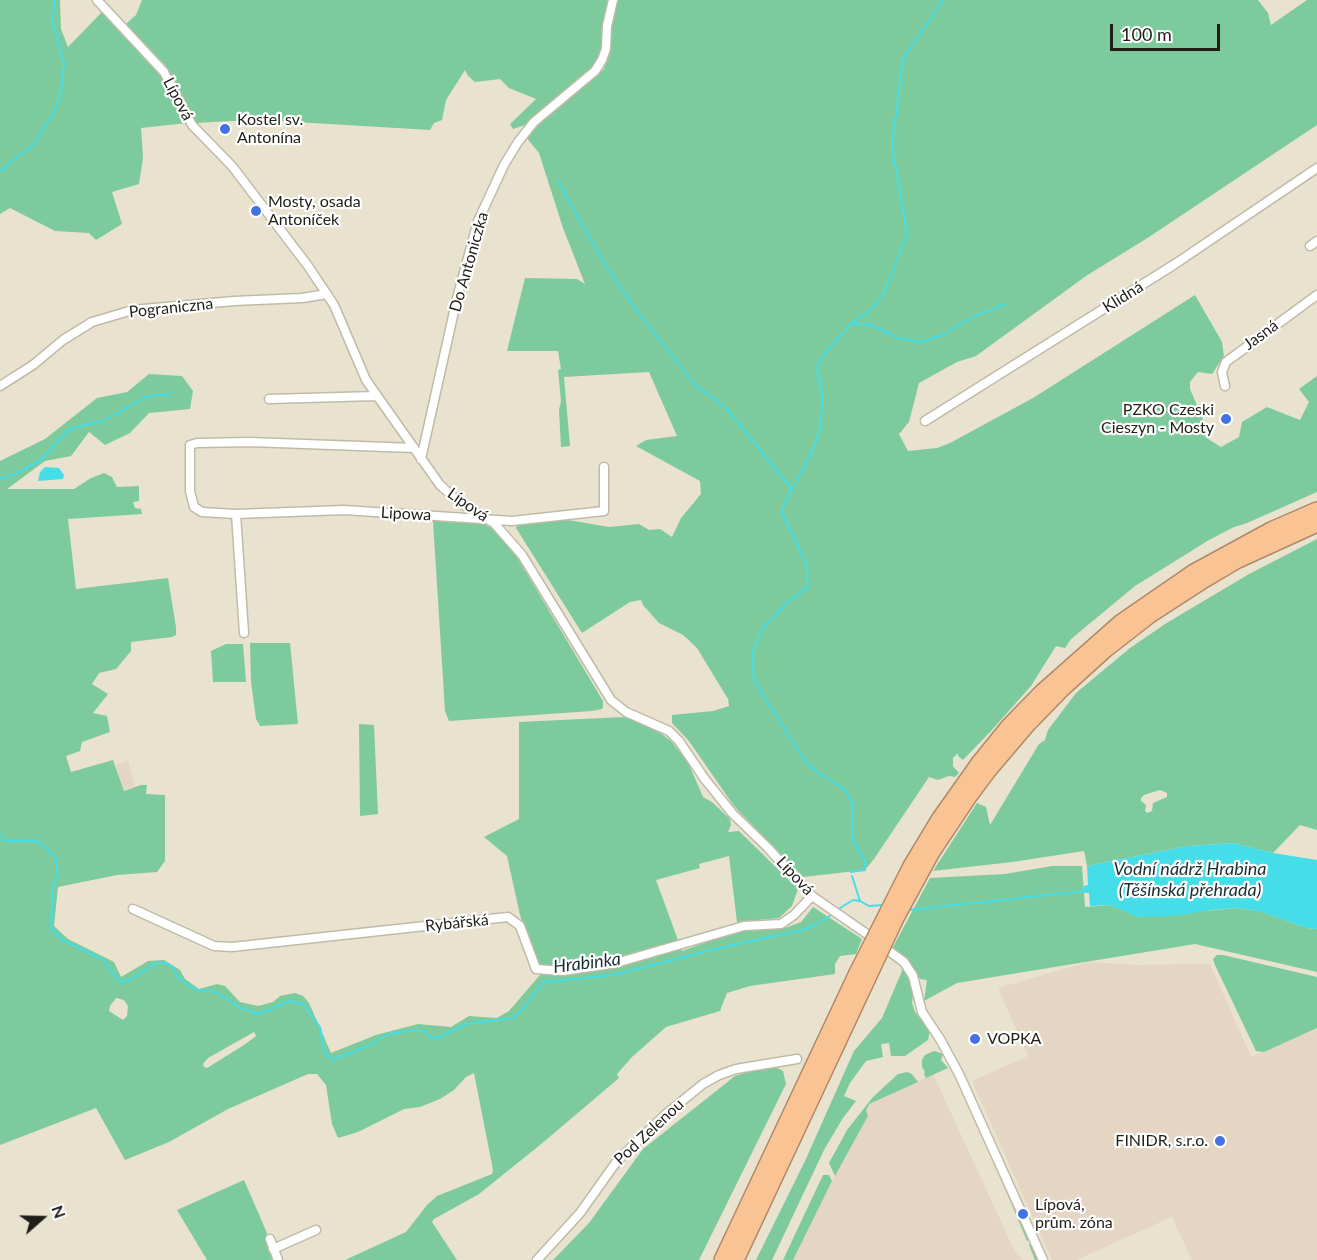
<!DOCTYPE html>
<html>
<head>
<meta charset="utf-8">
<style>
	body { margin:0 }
	#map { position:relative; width:1317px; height:1260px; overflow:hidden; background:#e8e2cf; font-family:Lato,sans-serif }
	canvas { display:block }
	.north { position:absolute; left:12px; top:1188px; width:60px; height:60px; -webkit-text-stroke:4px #fff; paint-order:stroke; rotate:70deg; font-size:16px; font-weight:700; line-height:24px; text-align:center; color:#201e17 }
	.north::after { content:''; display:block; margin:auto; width:21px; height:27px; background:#201e17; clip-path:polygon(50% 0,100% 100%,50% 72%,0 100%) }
	.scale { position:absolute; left:1110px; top:24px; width:110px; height:27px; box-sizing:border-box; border:3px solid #201e17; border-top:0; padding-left:8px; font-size:18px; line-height:21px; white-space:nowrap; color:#201e17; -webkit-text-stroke:4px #fff; paint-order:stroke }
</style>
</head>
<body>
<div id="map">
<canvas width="1317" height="1260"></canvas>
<div class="north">N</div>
<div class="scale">100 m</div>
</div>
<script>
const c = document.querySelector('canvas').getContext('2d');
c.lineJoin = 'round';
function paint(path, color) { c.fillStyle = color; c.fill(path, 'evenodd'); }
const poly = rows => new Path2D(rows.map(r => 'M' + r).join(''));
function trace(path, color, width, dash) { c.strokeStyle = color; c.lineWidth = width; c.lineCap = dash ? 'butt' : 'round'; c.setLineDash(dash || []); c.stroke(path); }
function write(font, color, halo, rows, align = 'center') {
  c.font = font + ' Lato,sans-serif'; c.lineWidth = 4.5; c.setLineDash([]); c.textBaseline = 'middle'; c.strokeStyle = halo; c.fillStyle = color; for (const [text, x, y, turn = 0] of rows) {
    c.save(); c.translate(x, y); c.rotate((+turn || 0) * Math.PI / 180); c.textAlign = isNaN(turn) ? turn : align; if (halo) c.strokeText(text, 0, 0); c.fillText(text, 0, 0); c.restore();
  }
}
const industrial = poly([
	[128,761,135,786,123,790,116,764],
	[1089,962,1135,965,1210,964,1251,1057,1317,1028,1317,1260,1192,1260,1172,1217,1076,1260,1052,1260,972,1081,1028,1056,998,988],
	[933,1074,1015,1252,1023,1260,793,1260,817,1208,868,1117,866,1111,869,1104]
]);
const green = poly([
	[0,0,60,0,61,29,68,47,103,11,160,71,187,123,141,128,143,158,139,184,112,192,122,224,96,240,89,233,55,231,10,208,0,214],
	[142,0,1258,0,1268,13,1271,25,1307,0,1317,0,1317,125,1149,237,1086,276,976,356,957,362,919,383,909,422,899,434,908,451,937,448,950,443,1033,398,1195,295,1222,342,1224,356,1212,374,1198,372,1190,382,1190,389,1202,417,1208,439,1221,447,1239,437,1242,422,1267,407,1300,420,1309,402,1299,389,1317,376,1317,492,1247,523,1234,527,1209,540,1135,586,1071,639,1065,648,1056,646,1031,686,991,731,963,760,958,756,958,753,953,758,953,766,959,773,955,777,949,776,938,780,929,777,874,859,865,870,803,877,734,806,689,741,672,723,672,715,713,711,729,706,728,699,697,648,683,635,659,623,643,605,641,600,630,602,582,633,516,528,518,523,568,520,609,527,639,524,649,530,660,529,672,537,681,518,701,494,700,481,636,446,646,440,677,436,649,372,564,377,570,446,561,447,559,410,561,401,558,370,561,369,558,351,507,351,525,278,577,279,585,284,563,228,539,153,526,137,560,105,604,69,608,50,591,71,525,125,513,129,510,124,536,99,509,88,500,79,475,82,468,76,465,70,446,100,442,120,434,123,430,130,279,121,230,121,196,123,165,65,126,24,136,15],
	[149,374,182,376,193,391,190,409,149,413,130,433,105,445,89,432,71,456,45,461,7,489,74,489,91,478,104,473,112,477,117,487,139,486,139,501,133,502,135,508,141,509,142,514,68,519,76,589,168,578,176,627,176,635,172,637,131,642,131,651,116,669,99,673,92,684,108,694,93,713,107,716,110,732,82,742,80,751,66,756,71,772,113,760,124,791,141,785,147,785,146,794,165,795,165,861,157,872,117,875,58,887,54,926,68,939,114,962,121,977,148,961,164,960,180,970,185,979,199,989,217,984,225,986,240,1002,258,1006,273,1002,280,996,295,993,303,996,309,1003,331,1053,376,1035,418,1024,451,1027,469,1016,497,1018,509,1011,540,975,520,915,507,856,484,837,519,819,519,722,624,717,655,729,671,741,688,762,703,797,712,802,730,819,731,825,728,832,739,831,798,889,792,906,779,918,737,922,729,856,699,864,700,868,656,880,682,951,740,930,788,927,801,922,813,907,862,939,856,954,840,956,835,964,835,974,750,986,727,993,720,1011,666,1027,632,1057,617,1074,619,1078,540,1145,479,1194,434,1219,432,1222,457,1260,345,1260,406,1232,427,1205,437,1196,492,1174,493,1170,474,1073,466,1077,454,1090,440,1099,420,1107,404,1109,358,1132,338,1138,332,1124,326,1085,317,1074,308,1074,228,1109,169,1142,125,1160,96,1108,0,1145,0,461,45,439,97,398,127,392],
	[116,998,124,1000,128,1006,127,1016,123,1020,109,1011,110,1006],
	[254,1032,256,1036,244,1045,207,1068,204,1067,203,1064,208,1058],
	[448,520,485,524,497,532,511,547,603,701,603,707,602,709,592,711,449,721,445,711,433,521],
	[1317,539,1317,830,1300,825,1273,853,1233,843,1188,846,1087,866,1084,851,1012,862,933,871,977,803,986,807,990,825,1039,744,1045,740,1048,730,1076,693,1130,648,1165,624,1249,574],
	[1160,790,1167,793,1167,797,1153,803,1152,811,1147,813,1145,811,1146,805,1141,801,1141,798,1144,795],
	[250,643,290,643,298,724,260,726,259,724,256,719,251,682],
	[226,644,243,644,246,682,213,682,211,651],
	[359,724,374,725,378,814,360,816],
	[1052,866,1082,866,1085,907,1110,905,1138,917,1236,908,1259,911,1307,928,1317,929,1317,972,1195,944,957,983,924,1001,927,980,920,979,909,964,892,949,930,878,1005,874],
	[1217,955,1223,955,1317,977,1317,1028,1264,1052,1256,1051,1215,965,1213,959],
	[901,965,911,984,913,996,912,1003,915,1012,930,1030,928,1040,905,1056,891,1056,889,1043,881,1044,883,1057,866,1061,850,1083,844,1096,856,1101,843,1118,825,1148,772,1260,756,1260,805,1161,854,1051,882,1018,902,971],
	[934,1051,943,1054,941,1060,948,1068,926,1078,924,1074,925,1072,922,1067,922,1060,925,1055],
	[776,1067,783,1071,786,1084,699,1260,553,1260,589,1223,643,1149,735,1076,757,1069],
	[907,1072,912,1074,918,1082,869,1104,866,1111,868,1116,835,1176,829,1163,847,1130,873,1097,898,1074],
	[983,1136,1014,1204,1020,1220,1022,1220,1039,1260,1035,1260,1029,1245,1031,1244,1029,1240,1027,1241],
	[823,1175,829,1175,832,1181,793,1260,783,1260],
	[244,1180,267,1233,265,1239,274,1260,207,1260,177,1210]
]);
const water = poly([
	[45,467,59,468,64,475,63,479,38,481,40,472],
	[1233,843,1273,853,1317,860,1317,929,1307,928,1259,911,1236,908,1210,910,1174,916,1137,917,1110,905,1090,906,1089,893,1084,893,1084,886,1088,885,1087,866,1188,846]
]);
const stream = poly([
	[0,171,34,144,55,110,62,87,64,63,52,21,55,0],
	[558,181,601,258,635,308,695,385,725,407,792,489],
	[852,323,871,325,898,338,921,342,940,336,975,316,1005,304],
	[0,479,15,474,41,460,69,429,103,421,148,396,170,394],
	[0,834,5,841,39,841,56,858,57,874,53,887,51,928,61,939,103,960,120,982,132,979,156,963,165,963,173,967,178,978,196,990,216,992,240,1008,259,1014,289,1001,303,1004,320,1027,324,1051,332,1060,368,1046,386,1035,405,1031,424,1031,431,1038,440,1037,466,1024,512,1018,520,1012,544,982,613,975,719,948,803,930,815,925,833,914],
	[851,872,865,870,865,861,853,840,852,802,845,789,818,773,805,760,754,681,752,655,761,630,790,600,808,587,807,565,782,512,785,502,813,450,820,430,823,400,817,368,821,358,852,323,871,310,883,295,907,234,892,146,903,59,943,0],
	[852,876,860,901],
	[837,910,853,900,860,901,869,906,884,905],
	[909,910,1085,891]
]);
const street = poly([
	[97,0,164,72,192,125,232,166,308,266,334,305,366,380,440,485,459,502,494,523,522,555,611,700,626,712,669,731,679,741,704,778,732,813,767,847,812,896,867,934],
	[1310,246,1317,241],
	[0,386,33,365,63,340,92,322,119,314,132,310,234,301,302,298,327,294],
	[1225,386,1222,372,1226,362,1317,295],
	[269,399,376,396],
	[925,421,1175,264,1317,168],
	[414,448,250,442,197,443,190,445,190,491,194,507,202,512,236,514,344,510,512,521,604,511,604,467],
	[421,459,457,298,478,221,504,165,518,142,534,122,583,81,595,71,602,60,606,49,607,26,613,0],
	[236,514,244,633],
	[133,909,214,946,232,947,508,917,520,926,536,969,563,971,616,963,744,926,781,924,794,915,812,896],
	[889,951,904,962,913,976,922,1012,940,1039,959,1074,1043,1260],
	[270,1239,278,1260],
	[273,1249,316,1230],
	[537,1260,580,1213,617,1161,666,1114,703,1084,719,1075,736,1069,797,1059]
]);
const highway = poly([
	[979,763,1009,726,1042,692,1120,623,1194,572,1271,530,1317,510],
	[988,771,1028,724,1062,689,1105,650,1150,615,1204,580,1236,561,1317,524],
	[722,1260,856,975],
	[736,1260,867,980]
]);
const highwayBridge = poly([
	[856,975,911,866,940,818,979,763],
	[867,980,896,918,932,852,968,798,988,771]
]);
const markers = [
	[225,129,6,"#4472e4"],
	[256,211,6,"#4472e4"],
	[1226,419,6,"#4472e4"],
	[975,1039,6,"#4472e4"],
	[1220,1141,6,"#4472e4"],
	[1023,1214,6,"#4472e4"]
];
const streetNames = [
	["Lípová",178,99,62],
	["Do Antoniczka",469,262,-74],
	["Klidná",1123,297,-32],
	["Pograniczna",171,308,-6],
	["Jasná",1261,335,-36],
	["Lípová",468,505,35],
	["Lipowa",406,514,3],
	["Lípová",795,876,47],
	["Rybářská",457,923,-6],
	["Pod Zelenou",649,1132,-43]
];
const poiNames = [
	["Kostel sv.",237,120],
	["Antonína",237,138],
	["Mosty, osada",268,202],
	["Antoníček",268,220],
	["PZKO Czeski",1214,410,"right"],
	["Cieszyn - Mosty",1214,428,"right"],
	["VOPKA",987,1039],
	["FINIDR, s.r.o.",1208,1141,"right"],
	["Lípová,",1035,1205],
	["prům. zóna",1035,1223]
];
const waterNames = [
	["Vodní nádrž Hrabina",1190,869],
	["(Těšínská přehrada)",1190,890],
	["Hrabinka",587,963,-7]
];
paint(industrial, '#e5d5c3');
paint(green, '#7dcb9c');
paint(water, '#45dde8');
trace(stream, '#45dde8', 2);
trace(street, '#c0bba8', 11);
trace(highway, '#ae8968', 18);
trace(street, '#fff', 8);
trace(highway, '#fac393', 15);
trace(highwayBridge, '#ae8968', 18, []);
trace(highwayBridge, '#fac393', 15);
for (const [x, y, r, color] of markers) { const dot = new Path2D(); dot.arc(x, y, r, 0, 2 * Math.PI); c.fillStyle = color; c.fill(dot); trace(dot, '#fff', 2); }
write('16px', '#201e17', '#fff', streetNames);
write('16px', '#201e17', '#fff', poiNames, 'left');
write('italic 18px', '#183033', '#fff', waterNames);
</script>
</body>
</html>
